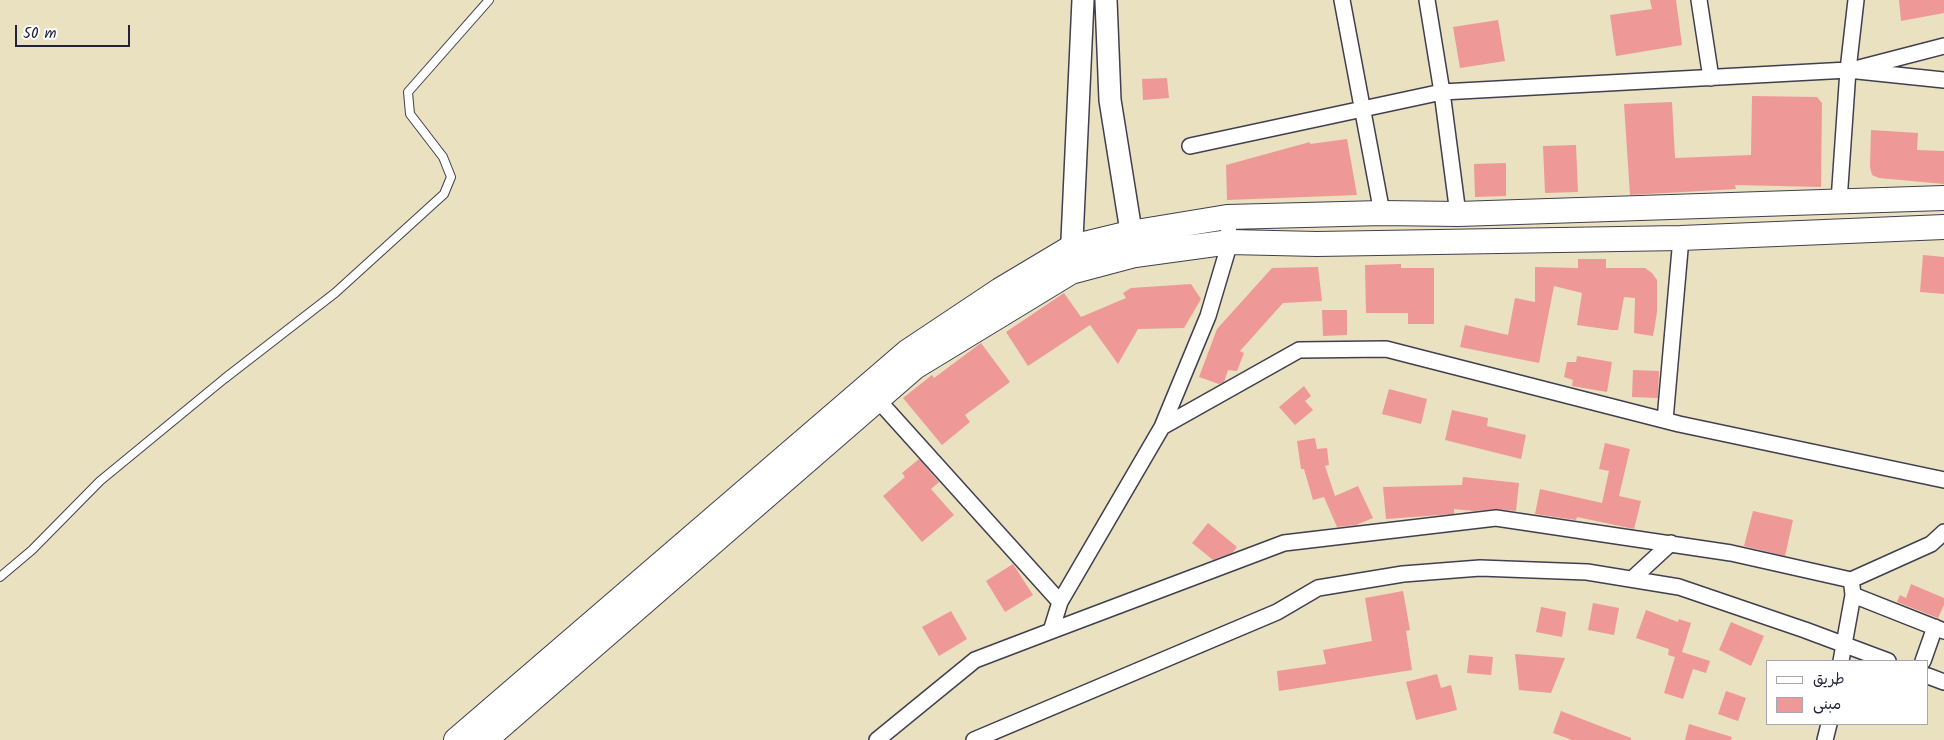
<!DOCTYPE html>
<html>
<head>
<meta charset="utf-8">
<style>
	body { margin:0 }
	#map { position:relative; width:1944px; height:740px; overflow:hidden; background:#eae1c0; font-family:Kalam,"Playpen Sans Arabic",sans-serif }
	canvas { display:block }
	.legend { position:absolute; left:1766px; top:660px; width:162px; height:65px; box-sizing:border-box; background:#fff; border:1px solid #a7a7b1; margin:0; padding:6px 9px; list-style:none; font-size:15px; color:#22223b }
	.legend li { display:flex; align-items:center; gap:10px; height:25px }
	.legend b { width:25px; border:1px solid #a7a7b1 }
	.scale { position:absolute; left:15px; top:25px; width:115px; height:22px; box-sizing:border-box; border:2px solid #22223b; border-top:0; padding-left:6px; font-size:15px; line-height:18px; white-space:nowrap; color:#22223b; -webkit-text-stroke:4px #fff; paint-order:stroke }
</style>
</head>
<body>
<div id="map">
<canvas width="1944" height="740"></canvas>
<ul class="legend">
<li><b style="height:6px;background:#fff"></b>طريق</li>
<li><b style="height:14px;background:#ee9897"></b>مبنى</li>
</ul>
<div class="scale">50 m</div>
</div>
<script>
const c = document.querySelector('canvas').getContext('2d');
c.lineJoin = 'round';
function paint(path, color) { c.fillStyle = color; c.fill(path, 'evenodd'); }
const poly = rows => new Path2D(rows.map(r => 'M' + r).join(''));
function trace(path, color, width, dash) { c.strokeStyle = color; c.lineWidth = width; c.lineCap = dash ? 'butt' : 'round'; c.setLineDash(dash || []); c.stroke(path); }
const building = poly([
	[1650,0,1676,0,1682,45,1616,56,1610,15,1652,9],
	[1899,0,1944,0,1944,13,1901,21],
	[1498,20,1505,61,1460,68,1453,27],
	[1167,78,1169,98,1143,100,1142,79],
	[1752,96,1817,97,1822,103,1821,187,1735,185,1736,189,1630,195,1624,104,1672,102,1675,158,1751,155],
	[1871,130,1918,133,1917,150,1944,151,1944,184,1879,178,1872,175,1870,167],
	[1347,139,1357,195,1227,200,1226,165,1310,142,1310,144],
	[1576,145,1578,192,1545,193,1543,146],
	[1506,163,1506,196,1475,197,1474,164],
	[1923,255,1944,257,1944,294,1920,292],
	[1578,259,1606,259,1606,268,1645,268,1652,273,1657,280,1657,312,1653,336,1634,333,1635,298,1624,297,1618,330,1612,330,1577,325,1582,293,1554,286,1539,363,1460,347,1465,325,1508,335,1515,298,1535,302,1535,267,1578,268],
	[1401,264,1401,268,1434,268,1434,324,1408,324,1408,313,1366,313,1365,265],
	[1318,267,1322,301,1283,303,1240,351,1244,353,1237,371,1228,370,1224,382,1219,384,1199,377,1217,329,1272,268],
	[1191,284,1201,299,1184,328,1138,329,1118,364,1090,325,1028,366,1006,332,1064,293,1081,317,1126,298,1123,293,1131,288],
	[1322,310,1347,310,1347,335,1323,336],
	[981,343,1010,382,965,415,970,422,942,445,903,398,932,375,934,378],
	[1577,356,1612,362,1607,392,1572,386,1573,380,1564,377,1567,362,1576,362],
	[1633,370,1659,371,1658,398,1632,397],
	[1304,386,1311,396,1305,401,1313,410,1295,425,1279,407],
	[1389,389,1427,399,1421,424,1382,414],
	[1452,410,1488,418,1487,426,1526,435,1521,459,1445,440],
	[1315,438,1317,449,1327,448,1329,465,1325,466,1335,496,1358,486,1373,518,1356,525,1337,527,1324,497,1313,500,1304,469,1301,469,1297,441],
	[1605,443,1630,449,1619,496,1641,501,1634,529,1577,517,1576,520,1535,514,1540,489,1602,503,1609,471,1599,469],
	[919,459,939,482,931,489,954,515,922,542,883,496,905,477,902,473],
	[1463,477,1519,483,1516,511,1497,509,1474,511,1454,509,1454,514,1386,519,1383,487,1462,485],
	[1753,511,1793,520,1785,556,1744,546],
	[1208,523,1237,547,1232,553,1213,560,1192,543],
	[1013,564,1033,595,1005,612,986,581],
	[1911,584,1944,598,1944,605,1938,618,1897,602,1900,595,1906,598],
	[1403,591,1410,630,1406,631,1412,670,1279,691,1277,671,1326,664,1323,650,1372,641,1365,598],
	[1593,603,1619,608,1614,635,1588,630],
	[1541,607,1566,612,1562,637,1536,632],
	[1646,610,1678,622,1679,619,1691,623,1682,652,1710,661,1706,673,1693,669,1683,699,1664,693,1675,657,1668,655,1669,649,1636,638],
	[951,611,967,639,939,656,922,627],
	[1731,622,1764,636,1751,666,1719,650],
	[1515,654,1565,658,1551,693,1519,690],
	[1469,655,1493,657,1491,675,1467,673],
	[1437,674,1441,688,1451,685,1457,710,1416,720,1406,682],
	[1726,691,1746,698,1738,721,1718,714],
	[1561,711,1631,738,1631,740,1572,740,1553,733],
	[1689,724,1732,737,1731,740,1685,740]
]);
const lane = poly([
	[0,577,32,550,100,481,224,379,335,293,444,194,451,177,443,157,410,114,408,92,489,0]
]);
const street = poly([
	[1342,0,1382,213],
	[1427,0,1442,92,1458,214],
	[1699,0,1711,78],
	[1859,68,1944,46],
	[1190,146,1442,92,1848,70,1944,80],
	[1839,201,1848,70,1856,0],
	[1227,217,1230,242,1208,316,1162,427,1060,602,1051,631,1284,543,1496,518,1731,553,1851,580,1931,544,1944,532],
	[878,400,1060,602],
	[1665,420,1681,238],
	[1162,427,1299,350,1386,349,1679,424,1944,480],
	[1632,579,1671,543],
	[1853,595,1944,631],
	[1841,661,1853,595,1852,586],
	[1923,661,1935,627],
	[1928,676,1944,682],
	[877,740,975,660,1051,631],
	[974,740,1277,612,1318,588,1403,574,1480,568,1587,572,1679,587,1805,630,1888,661],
	[1825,740,1829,724]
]);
const secondary = poly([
	[1106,0,1110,100,1134,250],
	[1071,262,1083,0]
]);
const primary = poly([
	[456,740,907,352,1000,290,1072,247,1130,233,1227,217,1382,213,1458,214,1944,198],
	[485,740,915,367,1071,272,1135,255,1230,242,1317,244,1681,238,1944,227]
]);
paint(building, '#ee9897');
trace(lane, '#403f4f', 10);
trace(street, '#403f4f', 18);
trace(secondary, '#403f4f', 24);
trace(primary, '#403f4f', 26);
trace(lane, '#fff', 8);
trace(street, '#fff', 15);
trace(secondary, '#fff', 21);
trace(primary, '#fff', 24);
</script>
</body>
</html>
